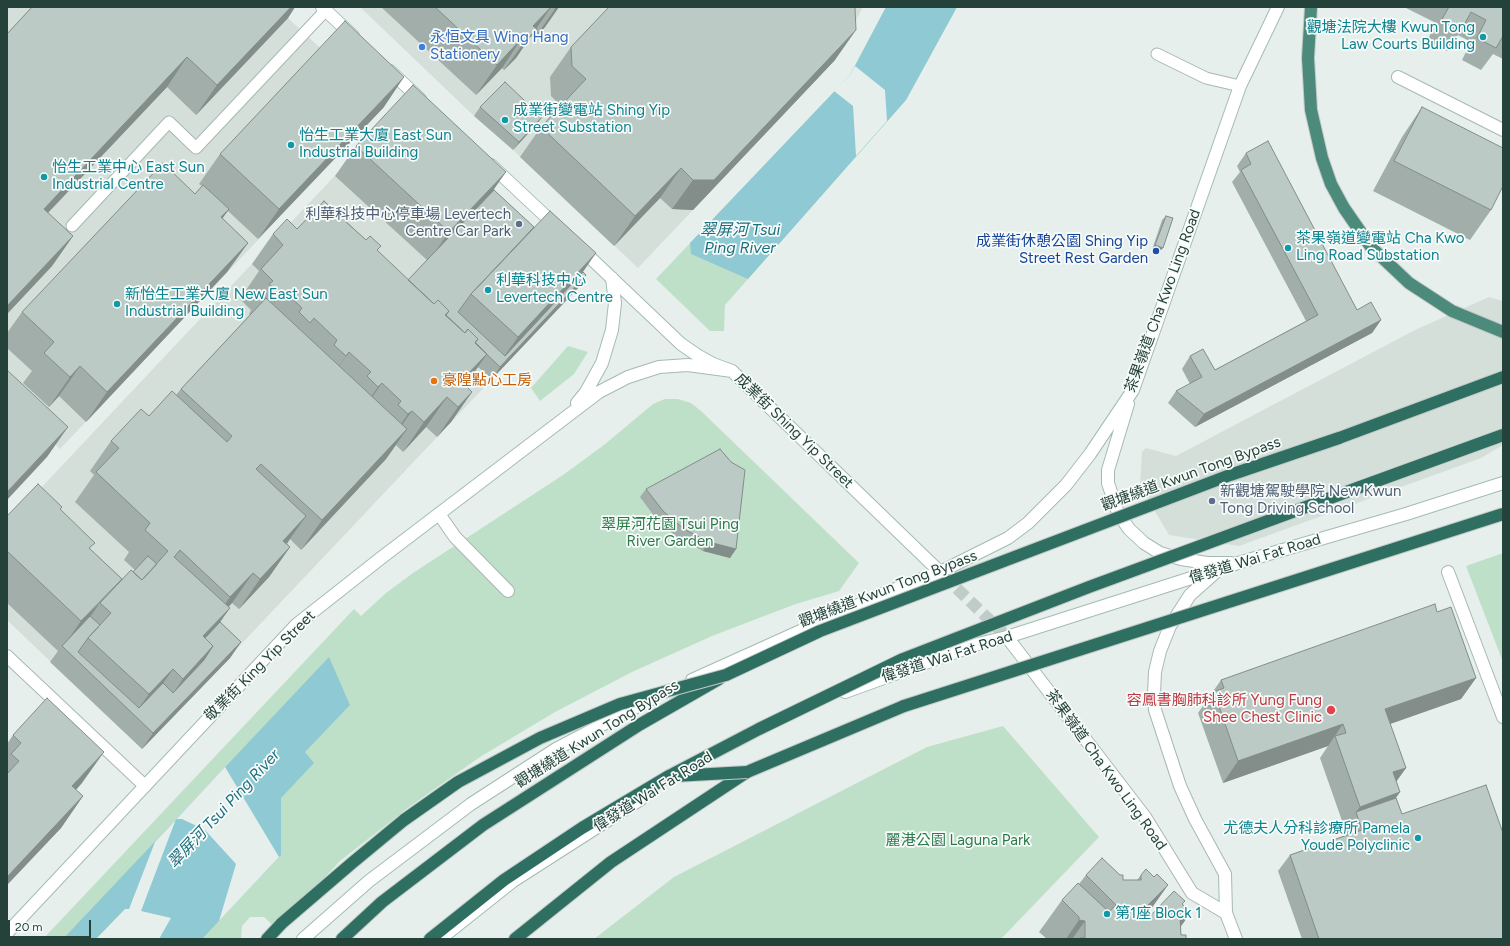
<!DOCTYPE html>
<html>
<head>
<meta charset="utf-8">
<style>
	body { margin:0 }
	#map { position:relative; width:1510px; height:946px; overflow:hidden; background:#e6efeb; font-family:Figtree,sans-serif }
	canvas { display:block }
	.frame { position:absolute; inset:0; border:8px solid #24423a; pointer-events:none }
	.scale { position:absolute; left:8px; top:920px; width:83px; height:18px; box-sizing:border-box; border:2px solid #24423a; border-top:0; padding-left:5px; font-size:12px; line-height:14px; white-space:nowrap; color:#24423a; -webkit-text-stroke:3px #f7fbf9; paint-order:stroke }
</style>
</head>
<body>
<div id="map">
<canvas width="1510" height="946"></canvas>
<div class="frame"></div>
<div class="scale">20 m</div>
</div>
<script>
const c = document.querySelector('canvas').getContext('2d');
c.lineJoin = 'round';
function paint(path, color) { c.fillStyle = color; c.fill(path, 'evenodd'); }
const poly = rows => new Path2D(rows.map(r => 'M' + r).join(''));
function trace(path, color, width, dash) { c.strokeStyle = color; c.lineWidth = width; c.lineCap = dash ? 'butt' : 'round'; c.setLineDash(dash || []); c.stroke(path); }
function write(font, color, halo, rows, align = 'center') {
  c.font = font + ' Figtree,"Noto Sans TC",sans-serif'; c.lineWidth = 3.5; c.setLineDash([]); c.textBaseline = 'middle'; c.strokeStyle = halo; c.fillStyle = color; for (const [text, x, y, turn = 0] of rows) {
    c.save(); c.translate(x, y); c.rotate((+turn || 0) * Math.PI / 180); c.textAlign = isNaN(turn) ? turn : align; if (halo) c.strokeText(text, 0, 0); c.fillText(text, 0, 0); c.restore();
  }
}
const built = poly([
	[7,7,276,7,384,107,60,449,7,399],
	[360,7,863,7,835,60,638,268,513,150,536,125,499,91,474,116],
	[392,115,492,379,142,749,7,620,7,524],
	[1489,297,1503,301,1503,445,1481,458,1239,546,1169,535,1140,486,1142,452,1146,448,1176,456,1415,330]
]);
const green = poly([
	[886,7,957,7,906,100,725,305,724,331,710,331,656,279,850,75],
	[568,346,588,352,574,374,540,401,531,388],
	[665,399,678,399,691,403,701,411,859,563,839,591,793,605,712,636,632,672,555,712,480,757,409,807,340,861,277,929,264,917,250,917,242,926,241,939,43,939,354,609,361,616,386,593,413,573,563,475,604,445,653,404],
	[1503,553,1503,662,1466,566],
	[1003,726,1099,837,1001,939,594,939,674,877,927,747]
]);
const water = poly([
	[886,7,957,7,906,100,748,279,691,254,690,243,850,75],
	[329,657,350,705,305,752,314,763,281,798,281,855,202,939,63,939]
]);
const pier = poly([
	[855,66,885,90,887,121,856,156,853,106,834,91,850,75],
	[225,767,279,857,219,921,236,864,205,830,182,819,176,819,141,911,171,918,159,939,96,939,125,909,129,909,155,842]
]);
const secondaryTunnel = poly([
	[944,576,1007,637]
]);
const service = poly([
	[1157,54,1206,78,1240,86],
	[72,226,169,122,196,148,326,10]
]);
const pedestrian = poly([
	[439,514,455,537,508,591]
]);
const minor = poly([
	[1398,77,1503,130],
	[1448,572,1503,717],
	[7,656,145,786]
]);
const tertiary = poly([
	[1217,571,1190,595,1170,626,1160,651,1155,672,1154,694,1155,710,1180,786,1195,819,1225,874,1226,913,1236,939],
	[1007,637,1145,817,1192,893,1226,913]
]);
const secondary = poly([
	[322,7,353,36],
	[390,71,420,99],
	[491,165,556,226],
	[580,248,681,344,697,355,713,364,732,371,940,572],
	[577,403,586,392,602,363,612,330,615,303,612,278],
	[1128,404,1108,470,1108,483,1118,513,1129,529,1144,543,1160,553,1181,559,1207,563,1231,563],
	[692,680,885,593,940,572,1008,538,1028,523,1066,485,1090,454,1133,390,1240,86,1278,7],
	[845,692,978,644,1007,637,1238,563,1406,514,1503,483],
	[7,933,296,625,381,558,599,392,628,377,659,367,688,365,732,371],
	[303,939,369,881,471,804,556,749,653,698],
	[440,939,513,881,641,799]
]);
const trunk = poly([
	[1311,7,1308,58,1311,110,1322,158,1331,184,1344,208,1371,247,1409,283,1452,311,1503,332]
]);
const motorway = poly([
	[1339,438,1503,377],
	[1360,487,1503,435],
	[267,939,282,923],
	[342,939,382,902,483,825,639,725,719,679],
	[430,939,504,880,582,828,669,776],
	[515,939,611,862,747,772,904,706]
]);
const motorwayBridge = poly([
	[904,706,1503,514],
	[669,776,759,729,903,659,1089,587,1360,487],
	[674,776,747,772],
	[282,923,352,863,404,820,458,782,540,738,620,704,726,675,820,631,1230,475,1339,438]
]);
const wall = poly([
	[32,7,295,7,288,18,196,115,167,87,48,213,73,236,52,266,7,314,7,34],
	[381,7,559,7,545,27,534,39,531,36,516,58,504,70,502,68,476,95],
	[1404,7,1503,7,1503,59,1493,54,1481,70,1462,60,1471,42,1458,35,1447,51,1427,41,1436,23],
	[571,47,835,60,693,210,672,209,660,198,614,246,520,157,541,127,561,106,551,96,550,77],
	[384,107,258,239,228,211,222,218,248,243,227,272,86,422,59,396,49,407,23,383,32,371,7,348,7,333,22,312,195,194,202,186,199,184,220,154],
	[480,107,542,117,536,125,513,150,474,116],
	[1422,107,1491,210,1470,240,1373,191,1402,137],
	[356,146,494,190,586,275,578,288,492,379,478,367,465,385,472,392,451,422,437,437,426,427,403,452,396,445,386,459,301,550,290,539,287,544,290,547,269,577,239,609,232,603,228,607,220,622,241,642,230,658,142,749,50,662,58,651,7,603,7,516,62,507,60,509,90,549,122,579,135,570,124,560,129,552,75,502,94,475,90,471,111,441,149,416,176,395,181,389,250,315,249,314,251,310,240,299,259,271,252,264,273,234,297,229,336,212,350,218,347,222,408,280,427,260,335,176],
	[1246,153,1357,310,1381,320,1372,333,1195,427,1168,403,1176,391,1190,384,1182,369,1190,356,1215,370,1306,321,1232,182,1240,172,1237,166],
	[1166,216,1159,252,1152,250,1162,220],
	[646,489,736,549,730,558,703,551,678,538,657,520,640,497],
	[1437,612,1476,678,1461,699,1390,724,1406,768,1396,781,1396,798,1402,814,1503,939,1302,939,1278,871,1290,855,1347,835,1320,758,1328,746,1223,783,1198,713,1221,680],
	[13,735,82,783,76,790,83,796,61,828,7,885,7,744],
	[1086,875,1123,880,1137,880,1141,875,1154,877,1168,885,1149,911,1152,914,1183,905,1191,912,1181,926,1181,935,1187,939,1047,939,1039,932,1062,900,1079,884]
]);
const shadedWall = poly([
	[291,7,295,7,288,18,196,115,217,85],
	[551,7,516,58,504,70,525,41,533,26],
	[554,7,559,7,545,27,534,39,555,9],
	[856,30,835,60,693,210,672,209,693,180],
	[522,38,502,68,476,95,497,65],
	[187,57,167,87,23,239,44,209],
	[404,77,384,107,258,239,279,209],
	[542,117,536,125,513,150,519,142],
	[681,168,660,198,614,246,635,216],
	[506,172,485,202,428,262,449,232],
	[229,209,208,239,221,217],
	[73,236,52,266,7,314,7,306],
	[248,243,227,272,86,422,107,392],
	[1155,245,1163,248,1159,252,1152,250],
	[596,253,574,285,498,365,518,337],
	[586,275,578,288,492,379,500,367],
	[283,290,262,320,259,323,280,294],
	[1381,320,1372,333,1195,427,1204,414],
	[349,352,328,382,325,385,346,356],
	[487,354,466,384,451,400,461,381],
	[80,366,59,396,49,407,70,377],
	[382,383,361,413,357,417,378,387],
	[472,392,451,422,437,437,458,407],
	[447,397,426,427,403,452,424,422],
	[412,411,391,440,387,444,408,414],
	[68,427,47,457,7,500,7,492],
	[407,429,386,459,301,550,322,520],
	[306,516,285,546,283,541],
	[709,542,736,549,730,558,703,551],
	[290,547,269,577,239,609,260,579],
	[253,573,232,603,209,627,230,597],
	[100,603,79,632,63,647,81,621],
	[230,608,209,638,196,652,203,636],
	[241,642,230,658,142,749,153,733],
	[213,646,193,676,162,709,183,679],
	[173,669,152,699,134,715,149,694],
	[1476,678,1461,699,1370,731,1385,709],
	[1343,724,1328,746,1223,783,1238,761],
	[104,752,82,783,50,817,72,786],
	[1406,768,1391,789,1393,772],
	[1400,792,1385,814,1356,812,1360,807],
	[83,796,61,828,7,885,7,877],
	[1168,885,1146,916,1146,907],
	[1191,912,1172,939,1180,917],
	[1079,920,1085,921,1072,939,1066,939]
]);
const building = poly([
	[32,7,291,7,217,85,187,57,44,209,73,236,7,306,7,34,32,7],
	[435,7,551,7,533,26,537,29,525,41,522,38,497,65,435,7],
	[609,7,854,7,855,8,856,30,714,180,693,180,681,168,635,216,541,127,586,79,572,66,571,47,609,7],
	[1449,7,1503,7,1503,36,1496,48,1477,38,1486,20,1471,12,1462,29,1442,19,1449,7],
	[345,21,404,77,279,209,220,154,345,21],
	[505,82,542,117,519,142,480,107,505,82],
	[413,85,506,172,449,232,356,146,413,85],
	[1422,107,1503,148,1503,186,1491,210,1394,161,1422,107],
	[1268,141,1357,310,1371,302,1381,320,1204,414,1176,391,1202,377,1190,356,1203,349,1215,370,1318,315,1241,170,1251,164,1246,153,1268,141],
	[163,163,195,194,203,185,229,209,221,217,248,243,107,392,80,366,70,377,44,353,54,342,22,312,163,163],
	[494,190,534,227,471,294,458,312,505,356,583,272,586,275,500,367,475,343,478,339,468,329,465,333,446,315,449,311,438,300,434,304,408,280,494,190],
	[324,201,336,212,340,208,350,218,346,222,366,240,370,236,381,246,377,250,434,304,438,300,449,311,445,315,465,333,468,329,478,339,475,342,487,354,461,381,472,392,458,407,447,397,424,422,412,411,408,414,398,405,401,401,382,383,378,387,367,376,371,372,349,352,346,356,334,345,337,340,314,318,310,323,299,312,302,308,283,290,280,294,269,284,273,281,261,269,283,245,273,234,287,219,297,229,324,201],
	[550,211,596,253,518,337,471,294,550,211],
	[1166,216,1173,218,1163,248,1155,245,1166,216],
	[266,298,407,429,322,520,261,464,256,469,306,516,283,541,290,547,260,579,253,573,230,597,180,550,174,557,230,608,203,636,213,646,183,679,173,669,149,694,88,638,111,613,100,603,131,570,142,580,168,551,145,530,150,523,96,472,119,448,111,441,141,409,149,416,172,391,227,442,232,436,181,389,266,298],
	[7,370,68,427,7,492,7,370],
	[720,449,731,462,745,470,736,549,709,542,684,529,663,511,646,489,720,449],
	[38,484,62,507,60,509,95,543,89,548,122,579,81,621,7,551,7,516,38,484],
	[148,556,157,564,142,580,133,572,148,556],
	[1435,604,1437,612,1451,607,1476,678,1385,709,1406,768,1393,772,1400,792,1360,807,1335,736,1346,733,1343,724,1238,761,1214,692,1224,688,1221,680,1435,604],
	[90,616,100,625,88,638,78,652,139,708,163,683,173,693,204,660,213,646,205,638,220,622,241,642,153,733,62,646,90,616],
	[47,698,104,752,72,786,83,796,7,877,7,774,19,761,11,754,21,743,13,735,47,698],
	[1486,785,1503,833,1503,939,1319,939,1290,855,1362,830,1356,812,1396,798,1402,814,1486,785],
	[1102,858,1120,875,1123,875,1123,880,1141,880,1141,875,1146,869,1154,877,1157,874,1168,885,1146,907,1152,914,1174,891,1185,901,1182,904,1191,912,1186,917,1180,917,1181,935,1186,935,1186,938,1187,939,1079,939,1080,938,1085,938,1085,921,1079,920,1079,917,1062,900,1078,883,1109,912,1116,905,1086,875,1102,858]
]);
const markers = [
	[1483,37,4,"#0f9aa8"],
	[422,47,4,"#3f7fe0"],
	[505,120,4,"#0f9aa8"],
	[291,145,4,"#0f9aa8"],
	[44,177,4,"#0f9aa8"],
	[519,224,4,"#5c6f8a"],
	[1288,248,4,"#0f9aa8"],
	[1156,251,4,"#1a4fb4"],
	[488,290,4,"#0f9aa8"],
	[117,304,4,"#0f9aa8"],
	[434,381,4,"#e8710a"],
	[1212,501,4,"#5c6f8a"],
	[1331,710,5,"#e0444e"],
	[1418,838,4,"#0f9aa8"],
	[1107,914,4,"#0f9aa8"]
];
const cultureNames = [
	["觀塘法院大樓 Kwun Tong",1475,28,"right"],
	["Law Courts Building",1475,45,"right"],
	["成業街變電站 Shing Yip",513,111],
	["Street Substation",513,128],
	["怡生工業大廈 East Sun",299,136],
	["Industrial Building",299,153],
	["怡生工業中心 East Sun",52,168],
	["Industrial Centre",52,185],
	["茶果嶺道變電站 Cha Kwo",1296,239],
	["Ling Road Substation",1296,256],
	["利華科技中心",496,281],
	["Levertech Centre",496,298],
	["新怡生工業大廈 New East Sun",125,295],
	["Industrial Building",125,312],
	["尤德夫人分科診療所 Pamela",1410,829,"right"],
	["Youde Polyclinic",1410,846,"right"],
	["第1座 Block 1",1115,914]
];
const shopNames = [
	["永恒文具 Wing Hang",430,38],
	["Stationery",430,55]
];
const serviceNames = [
	["利華科技中心停車場 Levertech",511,215],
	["Centre Car Park",511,232],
	["新觀塘駕駛學院 New Kwun",1220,492,"left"],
	["Tong Driving School",1220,509,"left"]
];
const transitNames = [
	["成業街休憩公園 Shing Yip",1148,242],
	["Street Rest Garden",1148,259]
];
const streetNames = [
	["茶果嶺道 Cha Kwo Ling Road",1163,301,-70],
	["成業街 Shing Yip Street",794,431,44],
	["觀塘繞道 Kwun Tong Bypass",1191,474,-20],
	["偉發道 Wai Fat Road",1255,559,-17],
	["觀塘繞道 Kwun Tong Bypass",888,589,-21],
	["偉發道 Wai Fat Road",947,657,-18],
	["敬業街 King Yip Street",260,666,-45],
	["觀塘繞道 Kwun Tong Bypass",597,734,-32],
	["茶果嶺道 Cha Kwo Ling Road",1106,770,54],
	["偉發道 Wai Fat Road",653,792,-32]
];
const foodNames = [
	["豪隍點心工房",442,381]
];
const parkNames = [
	["翠屏河花園 Tsui Ping",670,525],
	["River Garden",670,542],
	["麗港公園 Laguna Park",958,841]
];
const healthNames = [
	["容鳳書胸肺科診所 Yung Fung",1322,701],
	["Shee Chest Clinic",1322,718]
];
const waterNames = [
	["翠屏河 Tsui",740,230],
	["Ping River",740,248],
	["翠屏河 Tsui Ping River",224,809,-47]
];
paint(built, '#d4dfda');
paint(green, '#bfe0c8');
paint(water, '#8ec9d4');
paint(pier, '#e6efeb');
trace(secondaryTunnel, '#bfccc8', 12, [12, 6]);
trace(service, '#a8b8b2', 13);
trace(pedestrian, '#a8b8b2', 14);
trace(minor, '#a8b8b2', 14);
trace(tertiary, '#a8b8b2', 14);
trace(secondary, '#a4bbb3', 14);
trace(trunk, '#c2cac8', 14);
trace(motorway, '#c2cac8', 14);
trace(service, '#fff', 11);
trace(pedestrian, '#fff', 12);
trace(minor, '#fff', 12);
trace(tertiary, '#fff', 12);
trace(secondary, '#fff', 12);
trace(trunk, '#4c8a7c', 12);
trace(motorway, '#2f6f62', 12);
trace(motorwayBridge, '#c2cac8', 14, []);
trace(motorwayBridge, '#2f6f62', 12);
paint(wall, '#a1aea9');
paint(shadedWall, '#838d89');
paint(building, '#bbcac4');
trace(building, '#838d89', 1);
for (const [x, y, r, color] of markers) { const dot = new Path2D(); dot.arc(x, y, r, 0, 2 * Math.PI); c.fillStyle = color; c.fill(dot); trace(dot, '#f7fbf9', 1.5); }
write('15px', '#0d838f', '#f7fbf9', cultureNames, 'left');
write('15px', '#366cbe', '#f7fbf9', shopNames, 'left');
write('15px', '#4e5e75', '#f7fbf9', serviceNames, 'right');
write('15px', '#164399', '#f7fbf9', transitNames, 'right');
write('15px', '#24423a', '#f7fbf9', streetNames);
write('15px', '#c56008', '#f7fbf9', foodNames, 'left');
write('15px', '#2d7a4b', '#f7fbf9', parkNames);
write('15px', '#be3a42', '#f7fbf9', healthNames, 'right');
write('italic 16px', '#1c6f80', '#f7fbf9', waterNames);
</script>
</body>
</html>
